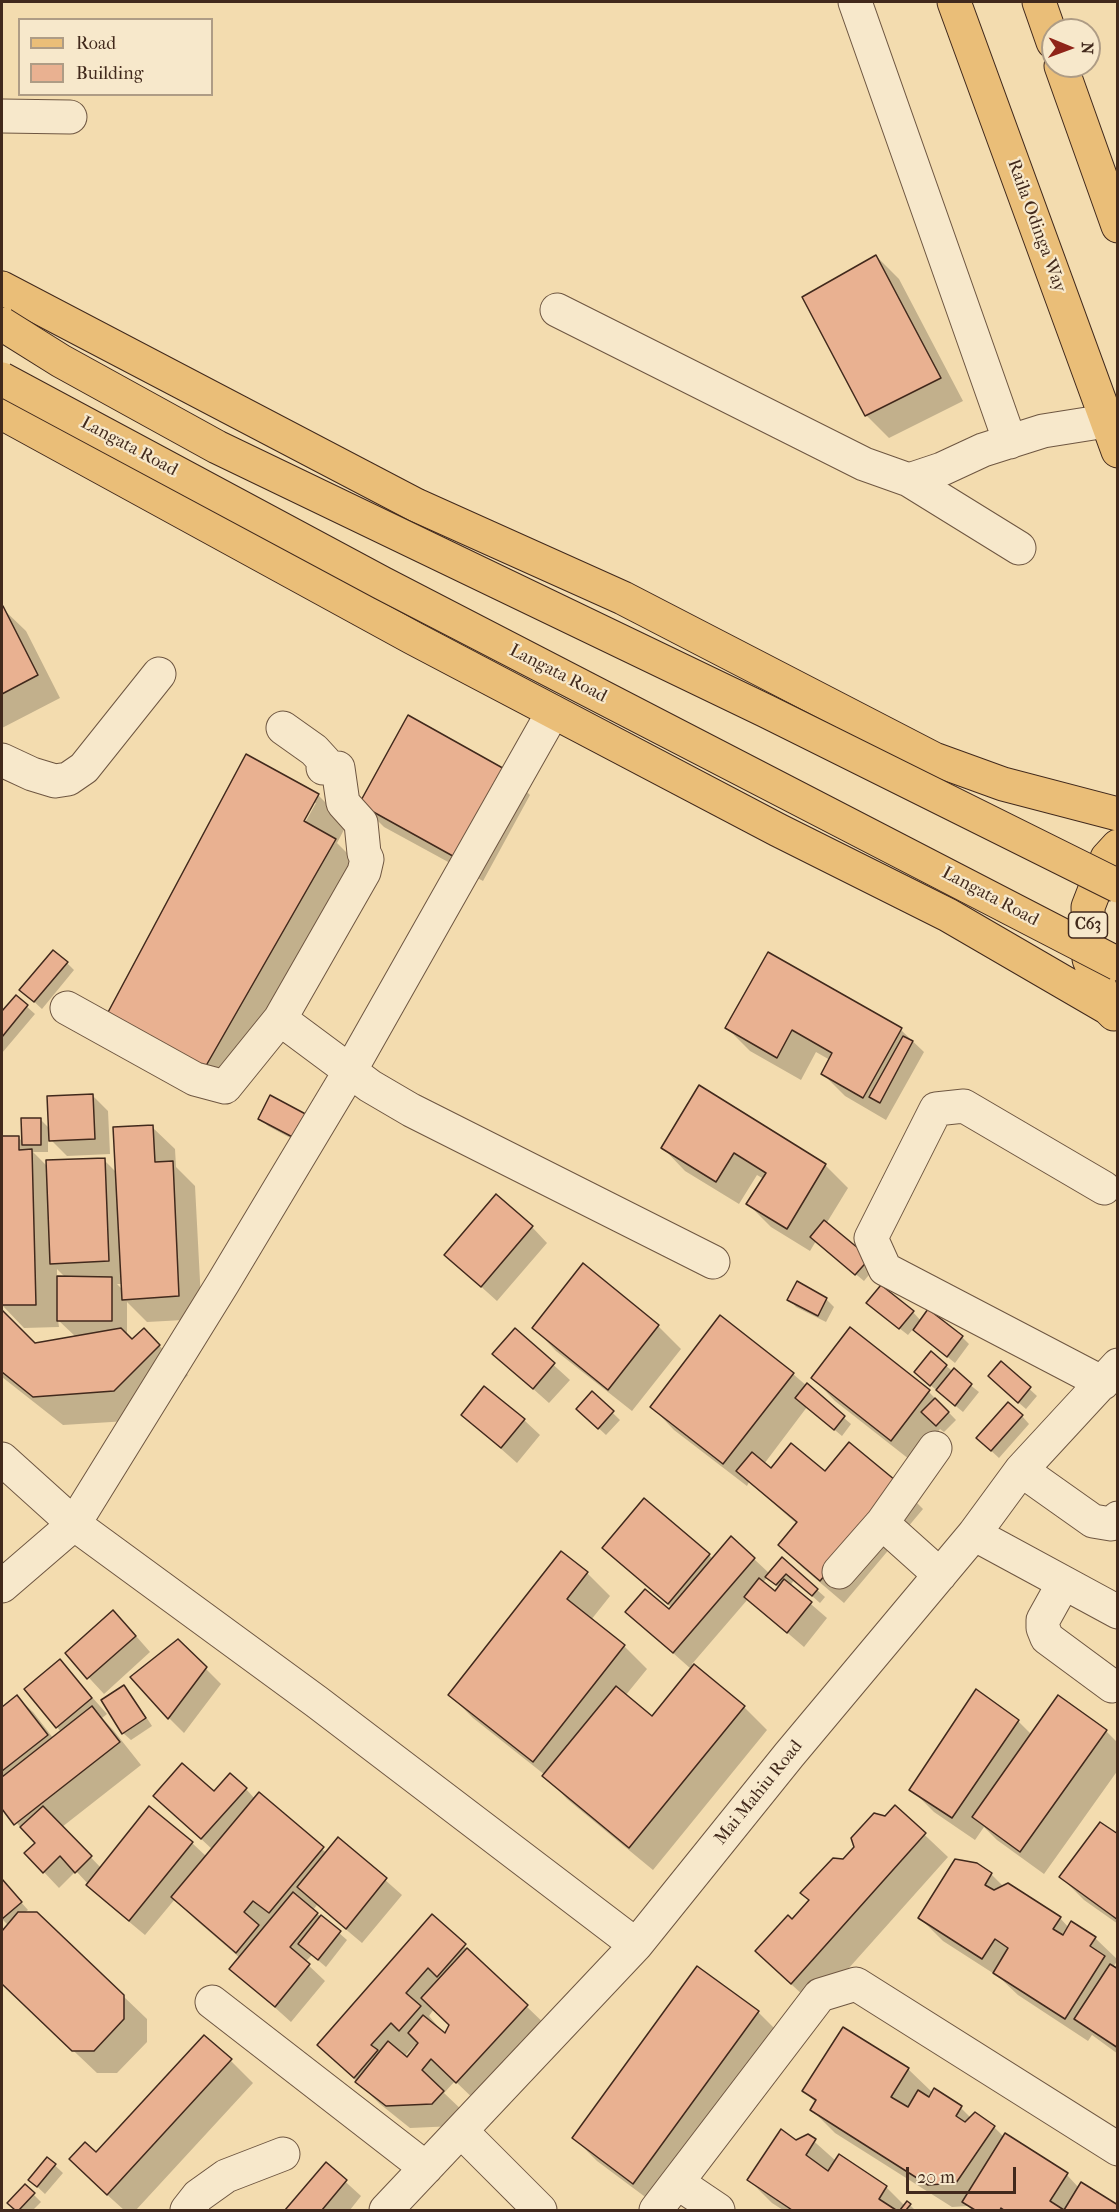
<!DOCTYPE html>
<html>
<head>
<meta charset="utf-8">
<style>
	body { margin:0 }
	#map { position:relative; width:1119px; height:2212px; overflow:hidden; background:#f3dcaf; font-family:"IM FELL French Canon",serif }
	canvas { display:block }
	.frame { position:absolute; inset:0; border:3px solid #41291c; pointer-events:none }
	.legend { position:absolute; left:18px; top:18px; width:195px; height:78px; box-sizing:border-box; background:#f7e8cb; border:2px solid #ae9c85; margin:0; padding:8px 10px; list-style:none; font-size:18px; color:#41291c }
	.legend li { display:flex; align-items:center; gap:12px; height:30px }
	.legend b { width:30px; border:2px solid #ae9c85 }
	.north { position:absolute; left:1041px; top:18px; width:60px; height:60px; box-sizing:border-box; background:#f7e8cb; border:2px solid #ae9c85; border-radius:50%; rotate:91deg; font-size:16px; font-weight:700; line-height:24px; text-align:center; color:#41291c }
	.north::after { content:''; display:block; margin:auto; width:21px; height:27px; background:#8f2418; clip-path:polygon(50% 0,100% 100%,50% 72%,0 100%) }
	.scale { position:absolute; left:906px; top:2167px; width:110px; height:27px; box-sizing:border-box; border:3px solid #41291c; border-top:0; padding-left:8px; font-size:18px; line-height:21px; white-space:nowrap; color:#41291c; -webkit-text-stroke:4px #f7e8cb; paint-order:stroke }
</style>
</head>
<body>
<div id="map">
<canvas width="1119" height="2212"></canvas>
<div class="frame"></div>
<ul class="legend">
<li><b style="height:8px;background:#eabe78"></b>Road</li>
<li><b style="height:16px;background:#e9b191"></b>Building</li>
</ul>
<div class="north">N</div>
<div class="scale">20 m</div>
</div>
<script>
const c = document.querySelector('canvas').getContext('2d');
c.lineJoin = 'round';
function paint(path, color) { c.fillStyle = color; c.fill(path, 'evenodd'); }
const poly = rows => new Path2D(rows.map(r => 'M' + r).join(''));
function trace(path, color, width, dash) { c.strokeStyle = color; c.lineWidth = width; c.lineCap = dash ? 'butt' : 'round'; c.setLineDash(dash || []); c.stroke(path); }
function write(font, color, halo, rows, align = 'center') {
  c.font = font + ' "IM FELL French Canon",serif'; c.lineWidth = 4.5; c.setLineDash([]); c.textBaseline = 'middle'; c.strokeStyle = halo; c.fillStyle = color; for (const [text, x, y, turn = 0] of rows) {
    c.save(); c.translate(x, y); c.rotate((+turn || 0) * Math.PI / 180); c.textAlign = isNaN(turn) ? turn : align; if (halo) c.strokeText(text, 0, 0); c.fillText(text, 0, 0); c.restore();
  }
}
const shadow = poly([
	[876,256,899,279,963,401,889,438,866,415],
	[2,608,26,631,60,698,2,728],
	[246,756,318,795,347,824,337,843,364,870,233,1099,137,1045,107,1015],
	[312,803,316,803,302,828,299,827],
	[507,772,530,795,483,881,384,827,361,804],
	[768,954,901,1030,924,1052,886,1120,845,1096,823,1074,830,1060,816,1052,801,1080,750,1051,727,1028],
	[67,963,74,970,42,1009,29,997],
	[16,997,35,1014,2,1053,2,1014],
	[700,1087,825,1165,848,1188,826,1224,876,1266,864,1281,816,1241,810,1251,771,1227,748,1204,764,1179,757,1175,739,1204,685,1171,663,1148],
	[93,1096,108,1111,110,1154,67,1156,51,1140,50,1129,48,1129,48,1152,33,1152,48,1167,104,1160,117,1173,152,1127,175,1149,176,1167,195,1186,202,1319,147,1322,127,1302,127,1336,132,1341,144,1330,188,1375,144,1420,63,1425,2,1377,2,1312,35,1344,76,1337,58,1320,59,1327,24,1328,2,1305,2,1137,18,1137,23,1142,40,1119,50,1129],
	[57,1269,66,1278,57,1278],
	[117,1284,123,1284,123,1290],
	[271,1097,309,1148,268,1126,260,1119],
	[532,1227,547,1243,497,1301,446,1255],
	[583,1265,658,1326,681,1349,632,1411,556,1351,534,1328],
	[789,1299,826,1299,834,1307,826,1322,796,1307],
	[876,1310,913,1312,921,1321,962,1337,969,1344,955,1363,913,1329,908,1335],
	[515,1330,570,1380,549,1403,494,1354],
	[931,1354,979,1392,963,1412,923,1379],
	[1001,1363,1037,1396,1026,1409,997,1384],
	[793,1374,851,1424,842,1436,807,1407,764,1464,771,1470,825,1473,900,1486,923,1509,844,1603,803,1568,780,1545,797,1524,749,1482,747,1486,674,1430,652,1407],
	[813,1378,929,1392,956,1420,944,1432,940,1429,914,1463,835,1401],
	[592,1393,620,1420,606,1435,578,1409],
	[463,1415,524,1420,540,1435,517,1463],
	[1022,1416,1029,1424,999,1458,986,1446],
	[709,1555,714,1560,754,1559,770,1574,782,1559,825,1597,820,1603,794,1580,790,1586,827,1618,804,1647,748,1599,692,1664,744,1707,767,1730,653,1870,567,1799,545,1775,473,1718,450,1695,587,1573,610,1596,591,1620,624,1646,647,1669,625,1696,652,1718,691,1669,627,1612,669,1611,672,1608,620,1563],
	[768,1577,779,1588,775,1594,762,1583],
	[129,1628,150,1652,104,1694,67,1654],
	[178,1641,221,1684,184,1733,169,1718],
	[60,1661,107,1714,102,1718,114,1731,141,1765,62,1827,101,1868,192,1843,207,1857,213,1850,155,1796,215,1794,246,1789,255,1799,327,1853,339,1839,402,1895,362,1943,317,1905,313,1910,347,1940,326,1967,312,1955,305,1962,325,1981,291,2022,231,1968,240,1958,196,1920,175,1899,145,1935,103,1900,76,1871,59,1888,26,1853,35,1844,2,1806,2,1709,17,1697,33,1712,53,1738,61,1732,57,1727],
	[124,1687,131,1694,152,1726,131,1740,123,1733],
	[976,1691,1018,1721,1032,1735,1106,1731,1118,1743,1118,1770,1044,1874,997,1840,984,1827,975,1840,934,1812,911,1789],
	[895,1807,948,1857,815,2006,780,1974,844,1861],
	[1118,1836,1118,1924,1084,1900,1061,1877],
	[991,1874,1004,1887,1060,1918,1069,1928,1095,1938,1118,1960,1113,1967,1118,1971,1118,2054,1092,2035,1088,2041,1018,1995,999,1977,943,1941,920,1918],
	[2,1881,28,1910,24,1913,123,1996,147,2019,147,2042,117,2073,97,2073,2,1983,2,1933,8,1925,2,1919],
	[432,1916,550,2029,480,2105,455,2081,444,2093,466,2114,455,2126,410,2128,380,2104,319,2045],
	[434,2009,451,2025,446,2036,429,2016],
	[415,2045,417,2047,407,2059,404,2057],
	[698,1968,758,2012,781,2035,656,2205,597,2161,574,2138],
	[843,2029,908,2069,933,2093,934,2090,961,2108,971,2118,994,2127,1004,2137,1067,2175,1079,2188,1118,2206,1118,2210,972,2210,968,2206,952,2207,835,2133,812,2110,816,2103,804,2091],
	[231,2061,253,2083,136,2210,124,2210,93,2182,96,2154],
	[808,2136,836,2161,839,2156,886,2187,905,2206,910,2205,915,2210,783,2210,772,2203,749,2180,796,2142],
	[48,2159,63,2173,45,2194,30,2180],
	[326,2164,361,2196,350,2210,287,2210],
	[25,2186,41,2202,33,2210,17,2210,9,2203]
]);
const building = poly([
	[876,255,941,378,865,416,802,297,876,255],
	[3,606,38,675,2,694,2,607,3,606],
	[408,715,508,771,460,860,359,804,408,715],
	[246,754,319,794,304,821,336,839,203,1071,106,1016,246,754],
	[53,950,68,962,34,1002,19,990,53,950],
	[768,952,902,1028,863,1098,821,1074,832,1053,792,1030,777,1058,725,1028,768,952],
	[16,995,28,1005,2,1037,2,1011,16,995],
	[903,1036,913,1041,880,1103,869,1097,903,1036],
	[699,1085,826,1164,787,1229,746,1204,766,1173,734,1153,716,1182,661,1148,699,1085],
	[93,1094,95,1139,49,1141,47,1096,93,1094],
	[270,1095,313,1118,302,1142,258,1119,270,1095],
	[21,1118,41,1118,41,1145,22,1145,21,1118],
	[153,1125,155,1162,173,1161,179,1296,122,1300,113,1127,153,1125],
	[2,1136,19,1136,19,1150,32,1149,36,1305,2,1305,2,1136],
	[105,1158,109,1261,50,1264,46,1160,105,1158],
	[496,1194,533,1226,481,1287,444,1255,496,1194],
	[824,1220,870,1258,855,1275,810,1237,824,1220],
	[583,1263,659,1325,608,1390,532,1328,583,1263],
	[57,1276,112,1277,112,1321,57,1321,57,1276],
	[797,1281,827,1298,818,1316,787,1300,797,1281],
	[881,1285,914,1311,899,1329,866,1303,881,1285],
	[928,1309,963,1336,947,1357,913,1330,928,1309],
	[2,1310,35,1343,121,1328,132,1339,144,1328,160,1345,114,1391,33,1397,2,1372,2,1310],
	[720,1315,794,1373,723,1464,650,1407,720,1315],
	[850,1327,930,1390,891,1441,811,1378,850,1327],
	[515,1328,555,1363,533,1389,492,1354,515,1328],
	[931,1351,947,1365,930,1386,914,1372,931,1351],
	[1001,1361,1031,1387,1018,1403,988,1376,1001,1361],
	[954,1368,972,1384,955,1406,936,1390,954,1368],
	[807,1383,845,1416,834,1430,795,1398,807,1383],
	[484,1386,525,1419,501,1448,461,1415,484,1386],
	[592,1391,614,1411,598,1429,576,1409,592,1391],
	[935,1398,949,1412,936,1426,921,1412,935,1398],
	[1008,1402,1023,1415,991,1451,976,1438,1008,1402],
	[849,1442,901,1485,820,1581,778,1545,797,1522,736,1471,752,1452,771,1468,791,1443,825,1471,849,1442],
	[644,1498,710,1554,668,1604,602,1548,644,1498],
	[731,1536,755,1558,673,1653,625,1612,645,1589,669,1609,731,1536],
	[561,1551,588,1572,567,1599,625,1645,533,1762,448,1695,561,1551],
	[782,1557,818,1589,812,1596,786,1574,776,1585,765,1577,782,1557],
	[759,1578,775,1591,784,1579,812,1602,787,1633,744,1597,759,1578],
	[113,1610,136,1636,87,1679,65,1653,113,1610],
	[178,1639,207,1667,168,1719,130,1677,178,1639],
	[60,1659,92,1698,56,1728,24,1689,60,1659],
	[694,1664,745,1706,629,1848,542,1776,616,1686,652,1716,694,1664],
	[124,1685,146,1718,122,1734,101,1700,124,1685],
	[976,1689,1019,1720,952,1818,909,1790,976,1689],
	[17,1695,48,1735,2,1771,2,1707,17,1695],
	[1058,1695,1107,1730,1020,1852,972,1817,1058,1695],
	[92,1706,120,1742,14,1825,2,1809,2,1777,92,1706],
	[182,1763,214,1791,230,1773,247,1788,201,1839,153,1796,182,1763],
	[259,1792,324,1847,269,1913,253,1901,244,1912,259,1925,236,1953,171,1897,259,1792],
	[895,1805,926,1833,791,1984,755,1951,788,1915,792,1919,809,1900,800,1893,833,1858,843,1859,854,1847,851,1838,874,1813,885,1816,895,1805],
	[43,1806,92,1856,75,1873,60,1856,43,1873,24,1853,35,1843,20,1827,43,1806],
	[149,1806,193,1842,129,1921,86,1885,149,1806],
	[1100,1822,1118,1834,1118,1920,1059,1877,1100,1822],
	[338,1837,387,1878,346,1929,297,1887,338,1837],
	[955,1859,977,1863,992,1873,985,1885,994,1890,1008,1883,1061,1917,1053,1929,1063,1935,1071,1921,1096,1937,1090,1946,1105,1956,1065,2019,993,1973,1008,1948,995,1939,982,1959,918,1918,955,1859],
	[2,1879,22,1902,2,1919,2,1879],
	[293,1892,318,1913,290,1947,310,1964,275,2007,229,1969,293,1892],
	[18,1912,37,1912,124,1995,124,2019,94,2051,72,2051,2,1984,2,1931,18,1912],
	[432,1914,466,1944,437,1977,428,1968,406,1993,421,2006,399,2031,391,2023,371,2045,378,2050,354,2078,317,2045,432,1914],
	[321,1915,341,1931,318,1960,298,1944,321,1915],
	[467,1948,528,2005,456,2083,431,2059,422,2070,444,2091,432,2104,386,2106,355,2082,388,2041,407,2057,418,2043,408,2033,423,2015,445,2033,449,2025,421,1998,467,1948],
	[1110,1964,1118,1969,1118,2048,1074,2019,1110,1964],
	[697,1966,759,2011,633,2184,572,2138,697,1966],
	[843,2027,909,2068,891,2097,908,2107,918,2090,929,2097,934,2088,962,2106,956,2116,965,2122,975,2112,995,2126,956,2183,928,2185,810,2110,816,2100,802,2091,843,2027],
	[204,2035,232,2059,107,2195,69,2159,85,2142,96,2152,204,2035],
	[781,2129,796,2140,808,2134,816,2139,806,2155,828,2171,839,2154,887,2186,879,2199,896,2210,792,2210,747,2180,781,2129],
	[1005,2133,1068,2173,1050,2201,1064,2210,1081,2182,1118,2205,1118,2210,1004,2210,1001,2208,1000,2210,975,2210,962,2202,1005,2133],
	[47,2157,56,2164,37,2187,28,2180,47,2157],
	[326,2162,347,2180,322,2210,285,2210,326,2162],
	[25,2184,35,2193,19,2210,15,2210,7,2203,25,2184],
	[907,2201,911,2204,906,2210,900,2210,907,2201]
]);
const minor = poly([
	[855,2,1010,442],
	[2,116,70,117],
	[557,310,864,464,909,480,942,469,983,450,1043,431,1106,421],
	[909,480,1019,548],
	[2,760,32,774,55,781,68,779,84,768,159,674],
	[67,1008,195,1079,225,1087,280,1019,350,1071,553,712],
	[280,1019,364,872,367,859,364,853,361,823,343,803,338,768,323,768,325,762,314,750,283,728],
	[1103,1383,885,1269,871,1238,936,1109,964,1106,1104,1188],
	[2,1459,74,1524,317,1702,636,1945],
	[1021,1470,1093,1521,1111,1524,1118,1518],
	[882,1523,940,1575],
	[974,1534,1118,1612],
	[839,1572,882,1523,935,1448],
	[1063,1584,1043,1620,1043,1628,1047,1638,1112,1686],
	[2,1586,74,1524,223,1283,350,1071,370,1086,411,1110,713,1262],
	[212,2002,426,2168],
	[461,2131,540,2210],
	[678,2183,718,2210],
	[187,2210,198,2196,226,2176,283,2154],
	[386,2210,636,1945,789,1755,974,1534,1021,1470,1118,1365],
	[656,2210,820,1995,856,1984,1118,2149]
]);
const major = poly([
	[954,2,1118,451],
	[1039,2,1053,42],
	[1061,66,1118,226],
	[2,288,416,505,623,598,934,759,1003,784,1118,814],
	[2,413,413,638,778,830,948,915,1108,1008],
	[1114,1014,1108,1008,1089,959,1088,907,1107,858,1118,846]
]);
const majorBridge = poly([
	[2,324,61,361,217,447,766,711,1118,886],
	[2,379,382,583,1118,964]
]);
const shields = [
	[1088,925,39]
];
const shieldNames = [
	["C63",1088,925]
];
const streetNames = [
	["Raila Odinga Way",1036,226,70],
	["Langata Road",129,447,28],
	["Langata Road",558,674,27],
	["Langata Road",990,897,28],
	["Mai Mahiu Road",759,1793,-51]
];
paint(shadow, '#0003');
paint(building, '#e9b191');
trace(building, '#41291c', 1.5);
trace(minor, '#6e5641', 35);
trace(major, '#41291c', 35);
trace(minor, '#f7e8cb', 33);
trace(major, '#eabe78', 33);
trace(majorBridge, '#41291c', 35, []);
trace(majorBridge, '#eabe78', 33);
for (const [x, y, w] of shields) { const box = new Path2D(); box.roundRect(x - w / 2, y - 13, w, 26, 4.5); c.fillStyle = '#f7e8cb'; c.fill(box); trace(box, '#41291c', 1.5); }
write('bold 16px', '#41291c', null, shieldNames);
write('18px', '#41291c', '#f7e8cb', streetNames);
</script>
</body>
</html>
